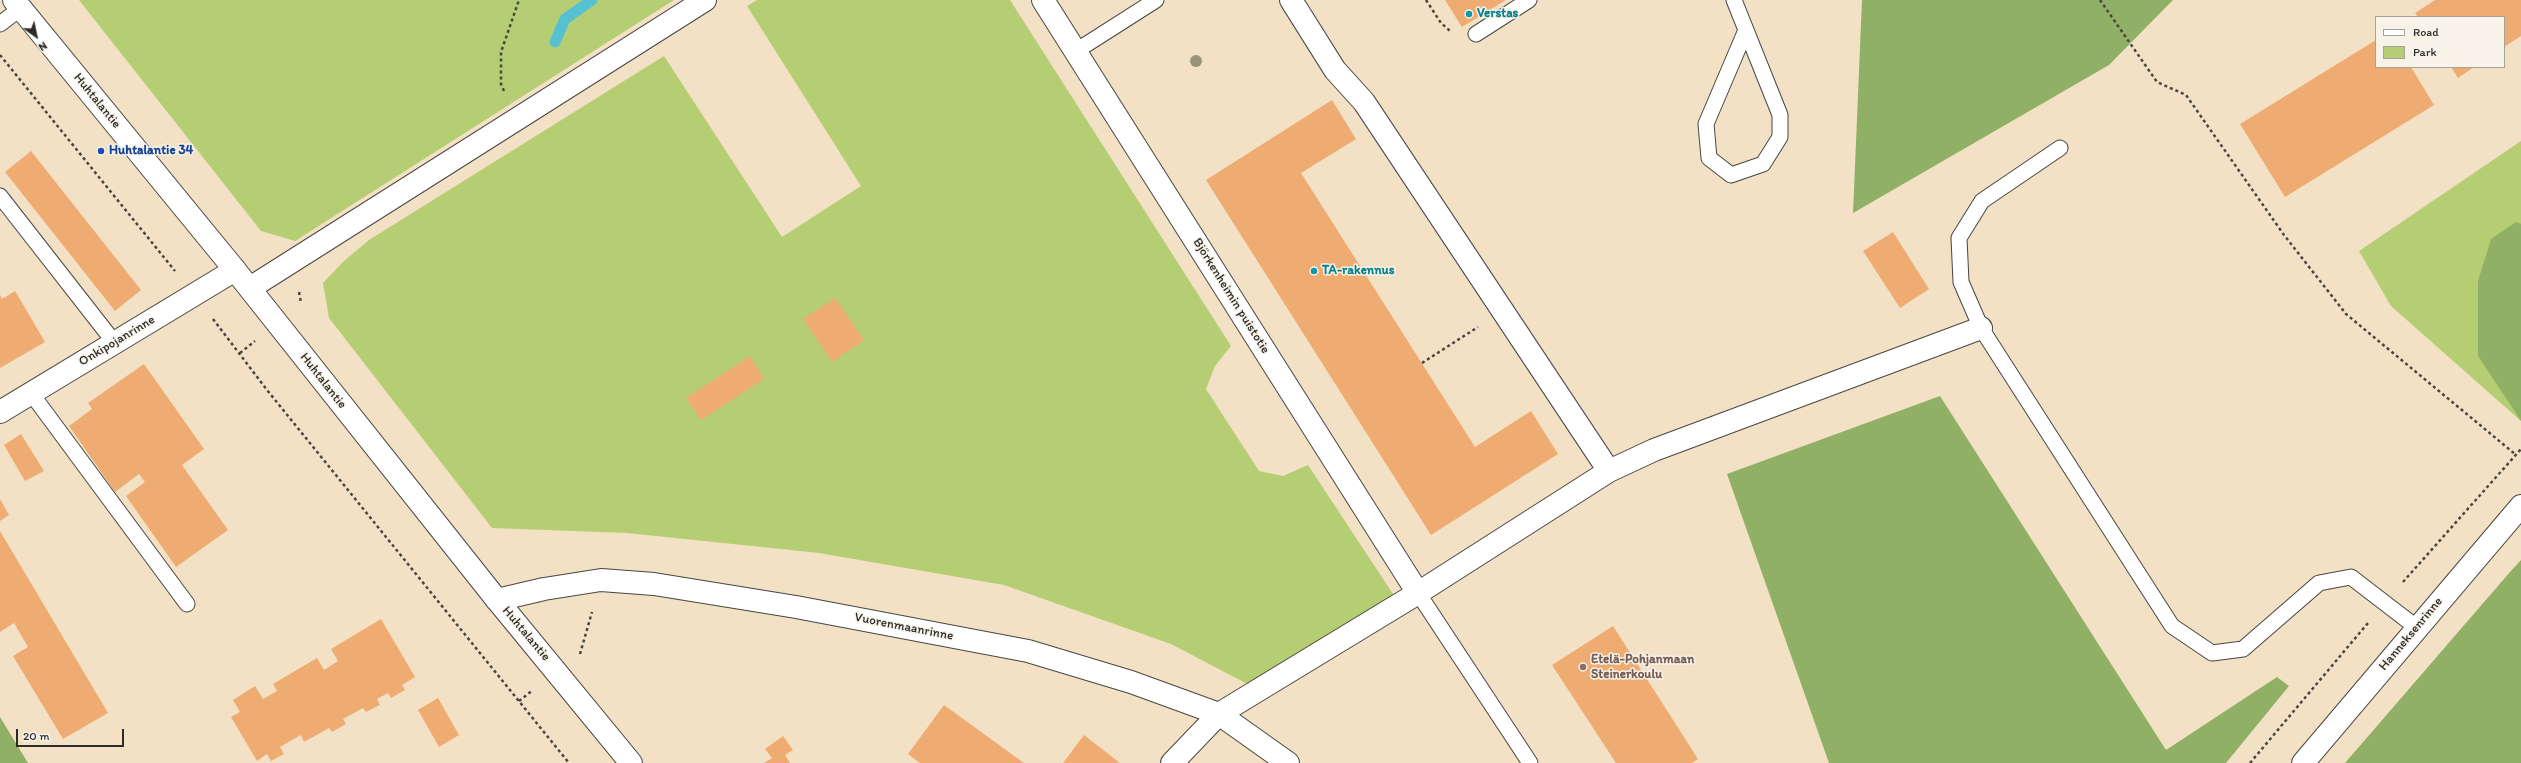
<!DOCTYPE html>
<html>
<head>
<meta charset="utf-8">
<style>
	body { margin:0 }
	#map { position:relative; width:2521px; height:763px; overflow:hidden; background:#f2e1c4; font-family:Itim,sans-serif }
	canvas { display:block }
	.legend { position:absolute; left:2375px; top:16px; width:130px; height:52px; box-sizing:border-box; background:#f7f3e8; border:1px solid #a5a39c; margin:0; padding:5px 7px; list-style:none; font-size:12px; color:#2b2b2b }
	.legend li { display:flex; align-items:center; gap:8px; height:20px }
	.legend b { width:20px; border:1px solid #a5a39c }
	.north { position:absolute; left:16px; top:16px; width:40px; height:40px; -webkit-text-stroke:3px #f7f3e8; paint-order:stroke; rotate:147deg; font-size:11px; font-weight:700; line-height:16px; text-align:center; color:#2b2b2b }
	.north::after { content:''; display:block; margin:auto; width:14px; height:18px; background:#2b2b2b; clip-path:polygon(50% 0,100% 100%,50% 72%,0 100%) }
	.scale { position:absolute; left:16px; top:729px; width:108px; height:18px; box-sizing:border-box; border:2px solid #2b2b2b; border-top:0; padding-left:5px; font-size:12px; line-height:14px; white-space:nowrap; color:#2b2b2b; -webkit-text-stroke:3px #f7f3e8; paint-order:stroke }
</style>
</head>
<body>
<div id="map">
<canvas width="2521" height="763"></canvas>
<ul class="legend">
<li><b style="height:5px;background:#fff"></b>Road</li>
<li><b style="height:11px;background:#b6ce73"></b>Park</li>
</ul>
<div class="north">N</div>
<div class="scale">20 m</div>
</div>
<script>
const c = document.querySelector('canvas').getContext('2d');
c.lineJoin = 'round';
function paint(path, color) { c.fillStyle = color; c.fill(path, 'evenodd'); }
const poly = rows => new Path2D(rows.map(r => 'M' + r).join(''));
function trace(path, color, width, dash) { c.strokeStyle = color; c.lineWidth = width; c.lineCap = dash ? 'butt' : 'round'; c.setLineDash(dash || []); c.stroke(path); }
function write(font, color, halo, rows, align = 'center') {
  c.font = font + ' Itim,sans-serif'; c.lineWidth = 3; c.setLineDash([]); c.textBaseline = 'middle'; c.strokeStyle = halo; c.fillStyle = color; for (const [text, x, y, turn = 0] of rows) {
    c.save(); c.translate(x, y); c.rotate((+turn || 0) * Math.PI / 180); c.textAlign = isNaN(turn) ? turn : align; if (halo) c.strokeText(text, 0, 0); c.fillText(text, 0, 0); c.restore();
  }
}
const green = poly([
	[79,0,674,0,295,241,261,231],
	[757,0,1010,0,1231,346,1215,366,1206,389,1259,471,1283,476,1308,465,1395,597,1253,687,1171,644,1004,585,819,553,627,533,492,528,329,318,323,283,344,261,369,240,664,56,782,237,861,186,747,6],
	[2521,141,2521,421,2391,306,2359,251]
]);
const forest = poly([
	[1862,0,2173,0,2109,65,1853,213],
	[2516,222,2521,224,2521,421,2478,356,2478,281,2491,239],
	[1940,396,2166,750,2277,677,2289,686,2226,763,1829,763,1727,474],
	[2521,560,2521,763,2345,763,2510,572],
	[0,717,28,763,0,763]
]);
const stream = poly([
	[555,42,565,19,592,0]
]);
const building = poly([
	[1445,0,1506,0,1462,27],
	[2435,0,2521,0,2521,36,2504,47,2504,17,2418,17,2415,13],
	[2376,40,2376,67,2411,67,2434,105,2285,197,2240,124],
	[2451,67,2474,67,2458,78],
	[1332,100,1356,139,1301,173,1475,447,1531,411,1558,454,1431,535,1206,180],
	[31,151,141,290,115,311,5,172],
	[1893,232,1929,289,1900,308,1863,251],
	[15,291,45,342,0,368,0,295,2,299],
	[835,298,864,340,832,362,803,319],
	[750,356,764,379,701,420,686,398],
	[144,364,204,449,182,465,228,530,176,567,126,496,145,482,139,474,115,492,69,426,92,409,88,403],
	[21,434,44,471,25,481,4,445],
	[0,499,9,515,0,521],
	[0,531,108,713,63,739,13,656,28,647,14,623,0,632],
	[381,619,415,677,402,685,405,690,391,698,388,693,377,699,380,705,366,712,363,708,343,719,346,724,332,732,329,728,304,742,301,735,280,747,284,754,271,761,267,754,257,761,231,717,240,712,233,700,255,686,263,699,277,691,273,684,317,658,324,670,338,661,331,649],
	[1613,626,1698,759,1692,763,1616,763,1552,665],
	[438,698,459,735,439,747,418,710],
	[944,705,1024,763,920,763,908,754],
	[1084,735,1120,763,1063,763],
	[783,736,793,750,785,755,790,763,764,763,772,758,765,749]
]);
const path = poly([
	[1426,0,1441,23,1450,31],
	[2100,0,2157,82,2186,95,2284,235,2346,314,2515,454],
	[0,55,175,271],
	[504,91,501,84,501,52,519,0],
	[299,292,301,303],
	[213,319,267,390,569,763],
	[240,353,255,341],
	[1422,363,1478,327],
	[2403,582,2521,449],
	[580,654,592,612],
	[519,701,533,690],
	[2250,763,2368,623]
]);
const service = poly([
	[1734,0,1780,115,1780,137,1763,164,1731,175,1709,158,1706,124,1746,30],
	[0,24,21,8],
	[1476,34,1529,0],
	[1076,51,1156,0],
	[2060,148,1982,201,1959,238,1961,282,1981,328,2172,626,2212,653,2243,649,2319,583,2351,577,2416,627],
	[0,196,114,342],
	[31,393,187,604],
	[1418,593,1530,763]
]);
const minor = poly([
	[1043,0,1418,593],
	[1291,0,1335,70,1364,102,1609,471],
	[250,288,705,0],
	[0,412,235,270],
	[497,600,544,589,601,580,654,584,796,607,1028,651,1131,682,1219,714,1288,763],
	[1172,763,1219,714,1418,593,1609,471,1654,450,1981,328],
	[2303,763,2521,506]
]);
const secondary = poly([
	[14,0,235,270,497,600,631,763]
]);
const trees = [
	[1196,61]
];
const markers = [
	[1469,14,4,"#0f9aa8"],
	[101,151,4,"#1a4fb4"],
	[1314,271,4,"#0f9aa8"],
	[1583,667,4,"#8d6e63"]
];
const cultureNames = [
	["Verstas",1477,14],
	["TA-rakennus",1322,271]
];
const streetNames = [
	["Huhtalantie",97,101,51],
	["Björkenheimin puistotie",1231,296,58],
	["Onkipojanrinne",117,341,-31],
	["Huhtalantie",323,381,52],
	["Vuorenmaanrinne",904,627,11],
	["Huhtalantie",526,634,50],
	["Hanneksenrinne",2411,634,-50]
];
const transitNames = [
	["Huhtalantie 34",109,151]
];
const educationNames = [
	["Etelä-Pohjanmaan",1591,660],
	["Steinerkoulu",1591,675]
];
paint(green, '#b6ce73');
paint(forest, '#90b165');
trace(stream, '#56c2d1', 11);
paint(building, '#efac72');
trace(service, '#494642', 17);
trace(minor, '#494642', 24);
trace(secondary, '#494642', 24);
trace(path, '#494642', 2.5, [3, 3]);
trace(service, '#fff', 15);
trace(minor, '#fff', 22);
trace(secondary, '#fff', 22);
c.fillStyle = '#98937a';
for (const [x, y] of trees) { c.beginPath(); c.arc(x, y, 6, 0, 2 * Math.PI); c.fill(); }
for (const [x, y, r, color] of markers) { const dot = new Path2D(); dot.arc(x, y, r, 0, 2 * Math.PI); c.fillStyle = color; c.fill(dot); trace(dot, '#f7f3e8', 1.5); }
write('bold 13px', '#0d838f', '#f7f3e8', cultureNames, 'left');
write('13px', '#2b2b2b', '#f7f3e8', streetNames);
write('bold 13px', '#164399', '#f7f3e8', transitNames, 'left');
write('bold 13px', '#785e54', '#f7f3e8', educationNames, 'left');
</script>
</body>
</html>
